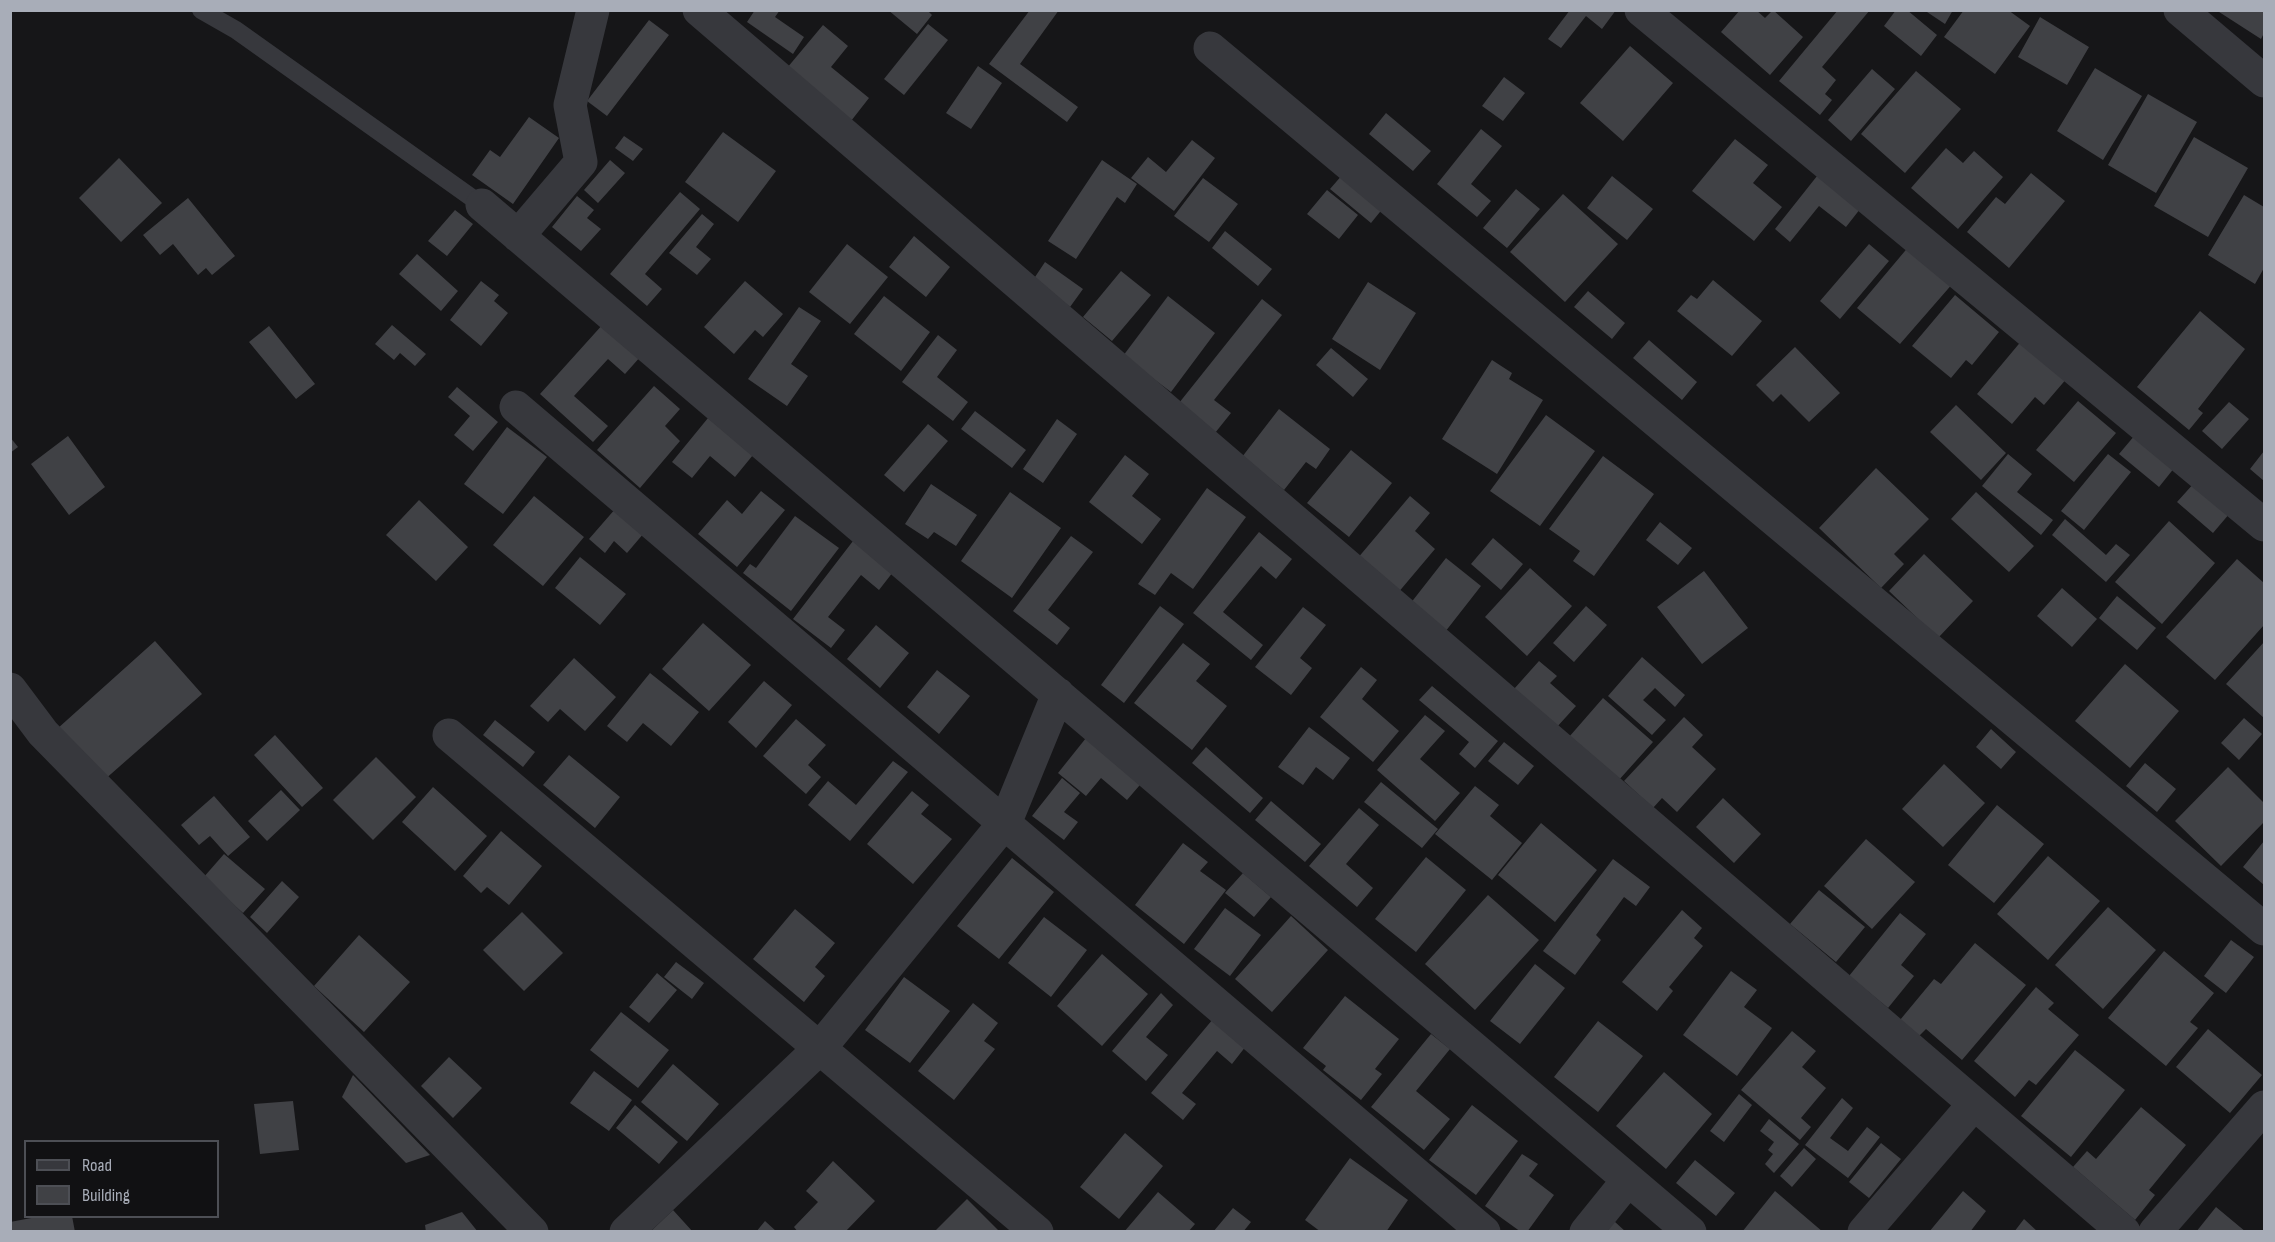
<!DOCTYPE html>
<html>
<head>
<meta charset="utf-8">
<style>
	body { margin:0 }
	#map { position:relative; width:2275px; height:1242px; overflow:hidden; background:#161618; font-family:"Sofia Sans Condensed",sans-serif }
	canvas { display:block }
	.frame { position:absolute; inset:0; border:12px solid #a8adb8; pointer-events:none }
	.legend { position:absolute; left:24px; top:1140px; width:195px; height:78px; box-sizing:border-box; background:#111113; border:2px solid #4d4f55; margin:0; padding:8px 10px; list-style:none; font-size:18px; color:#a8adb8 }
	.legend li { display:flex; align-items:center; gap:12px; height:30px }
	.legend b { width:30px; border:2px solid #4d4f55 }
</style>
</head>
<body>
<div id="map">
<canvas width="2275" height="1242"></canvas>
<div class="frame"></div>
<ul class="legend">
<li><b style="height:8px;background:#37383d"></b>Road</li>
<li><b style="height:16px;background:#404145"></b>Building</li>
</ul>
</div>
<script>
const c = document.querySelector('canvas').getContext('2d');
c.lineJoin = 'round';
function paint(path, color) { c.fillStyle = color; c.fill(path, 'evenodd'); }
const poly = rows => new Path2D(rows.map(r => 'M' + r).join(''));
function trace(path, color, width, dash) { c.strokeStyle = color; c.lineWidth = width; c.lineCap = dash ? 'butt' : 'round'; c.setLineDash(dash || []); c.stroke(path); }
const building = poly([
	[755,10,780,10,775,17,804,37,793,54,747,22],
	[888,10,927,10,932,15,917,34],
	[1030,10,1059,10,1020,64,1078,107,1067,122,989,64],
	[1570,10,1616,10,1602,29,1586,16,1561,48,1548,39],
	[1740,10,1756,10,1765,18,1773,10,1803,37,1770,75,1721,32],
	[1838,10,1870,10,1822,67,1836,80,1825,94,1832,100,1820,115,1779,81],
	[1896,10,1907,10,1937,35,1921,56,1884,26],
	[1924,10,1953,10,1945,24],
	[1964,10,2008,10,2030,26,1995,74,1944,37],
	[2216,10,2264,10,2264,33,2261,39],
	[2040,17,2089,47,2067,85,2018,57],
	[649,20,669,35,607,116,587,101],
	[928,24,948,40,904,95,884,79],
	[823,25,848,46,831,67,869,98,851,121,787,68],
	[1630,46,1673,83,1623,141,1580,103],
	[978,66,1002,83,971,129,946,113],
	[2095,68,2142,96,2103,160,2057,131],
	[1872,69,1895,89,1851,141,1828,120],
	[1916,71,1961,109,1905,173,1861,134],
	[1504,77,1525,93,1503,121,1482,106],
	[2148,94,2197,122,2156,193,2108,165],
	[1386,113,1431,151,1413,171,1369,134],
	[529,117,559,138,513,204,472,175,490,150,500,157],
	[1481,129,1502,146,1471,184,1491,201,1477,217,1437,184],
	[723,132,776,171,738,222,685,182],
	[624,136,643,149,633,161,615,148],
	[2194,137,2248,168,2208,237,2154,206],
	[1735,139,1768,165,1753,183,1782,207,1754,241,1692,191],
	[1192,140,1215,158,1174,211,1131,178,1148,157,1166,172],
	[1946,148,1963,163,1974,151,2003,177,1958,229,1911,188],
	[119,158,162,203,121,242,79,198],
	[610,160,625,173,598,203,584,190],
	[1102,160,1137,184,1125,203,1117,197,1076,259,1048,241],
	[1821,171,1864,204,1846,227,1819,206,1790,242,1775,229],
	[2031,173,2065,201,2009,268,1967,232,1996,197,2005,204],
	[1343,174,1384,207,1371,223,1330,189],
	[1612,176,1653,209,1627,240,1587,208],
	[1203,178,1238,204,1209,242,1174,216],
	[1516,189,1540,209,1507,248,1483,228],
	[1327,190,1358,215,1339,239,1307,214],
	[680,192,700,209,645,274,662,289,647,306,610,274],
	[1563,194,1618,244,1565,302,1510,252],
	[2244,195,2264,207,2264,268,2255,284,2208,255],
	[577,196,594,210,587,218,601,229,581,251,552,227],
	[188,198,235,256,212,275,206,268,198,275,173,244,160,255,143,235],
	[455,210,473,224,447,256,428,241],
	[702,214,714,224,696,247,711,259,697,275,669,253],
	[1225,231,1272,269,1258,286,1212,248],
	[914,236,950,267,926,297,889,267],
	[847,244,888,277,850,324,809,292],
	[1869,244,1889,261,1840,319,1820,301],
	[1910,245,1954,282,1900,344,1857,308],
	[417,254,458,291,441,311,399,274],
	[1045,262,1083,289,1070,307,1033,280],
	[1121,271,1151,295,1112,341,1083,317],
	[1713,280,1762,321,1732,356,1677,311,1691,295,1697,299],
	[481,281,499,295,494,301,508,313,481,346,450,320],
	[745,281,783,314,763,337,755,330,734,354,704,327],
	[1368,282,1416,313,1380,370,1332,339],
	[1588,291,1625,323,1612,339,1574,307],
	[1955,295,1999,332,1972,365,1966,360,1951,378,1912,346],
	[884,296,930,332,901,371,854,334],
	[1168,296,1215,333,1171,392,1123,356],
	[1262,299,1282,315,1214,400,1231,413,1215,433,1179,403],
	[799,307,821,321,791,364,808,376,787,406,748,379],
	[2200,311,2245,349,2198,409,2203,413,2189,430,2137,387],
	[604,323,641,356,625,374,608,359,574,396,608,426,593,442,540,394],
	[392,325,426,354,415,366,400,353,394,360,375,344],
	[269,326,315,384,296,399,249,342],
	[938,335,957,350,937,377,968,402,953,421,902,382],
	[2023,339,2068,377,2044,405,2035,397,2012,424,1977,394],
	[1649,340,1697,382,1682,400,1633,358],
	[1795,347,1840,393,1809,422,1781,394,1773,402,1756,385],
	[1331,348,1368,379,1353,397,1316,365],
	[1492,360,1512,373,1509,379,1543,400,1497,474,1442,439],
	[654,386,680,409,665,426,680,441,640,488,597,450],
	[457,387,498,422,473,451,454,435,470,416,448,397],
	[2078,401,2116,433,2074,482,2036,450],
	[2229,402,2249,419,2222,449,2202,431],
	[1956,405,2006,453,1981,480,1930,432],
	[1279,409,1330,449,1316,469,1306,462,1284,490,1242,457],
	[975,411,1026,450,1012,468,961,429],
	[1546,415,1595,451,1540,526,1490,491],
	[708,418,753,455,735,477,710,456,692,478,672,462],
	[1057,419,1077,434,1043,483,1023,469],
	[928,424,948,441,904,492,884,475],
	[507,427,547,457,503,514,464,484],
	[2135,435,2175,467,2159,487,2119,454],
	[68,436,105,487,69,515,31,464],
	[10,437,18,447,10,453],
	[1351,450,1392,483,1349,537,1307,503],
	[2264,451,2264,481,2250,469],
	[2008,454,2032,474,2017,492,2053,520,2041,535,1982,486],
	[2108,454,2131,472,2084,530,2061,511],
	[1125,455,1149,474,1132,496,1161,519,1142,544,1089,502],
	[1603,456,1654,494,1594,576,1573,561,1580,551,1549,529],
	[1876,468,1929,519,1894,554,1904,564,1881,588,1819,528],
	[2195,482,2230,513,2213,533,2177,502],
	[931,484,977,515,956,546,934,532,928,539,905,524],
	[1207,488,1246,517,1193,589,1171,573,1155,595,1138,584],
	[761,491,785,510,737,567,698,534,727,500,742,514],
	[1010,492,1061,528,1012,598,961,561],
	[1976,492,2034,546,2009,572,1951,519],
	[534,496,584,537,543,586,493,545],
	[1410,496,1430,513,1415,531,1435,549,1397,594,1357,559],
	[419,500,468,547,436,581,386,535],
	[616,508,644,533,627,553,614,541,605,553,589,539],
	[795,516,839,548,791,611,743,573,750,564,756,568],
	[2065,519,2106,555,2116,544,2130,555,2106,582,2052,535],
	[2169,521,2215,563,2162,624,2115,582],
	[1660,522,1692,548,1678,565,1646,540],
	[1259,532,1292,559,1276,579,1261,566,1223,612,1263,645,1251,660,1193,613],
	[1071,536,1093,552,1048,610,1070,628,1057,645,1013,611],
	[1493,538,1523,564,1501,590,1471,564],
	[853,541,893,572,879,590,861,575,828,617,845,630,831,648,793,619],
	[1924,554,1973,601,1938,638,1889,591],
	[580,557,626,594,600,625,555,588],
	[1446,558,1481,586,1445,632,1410,604],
	[2237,559,2264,583,2264,625,2215,680,2166,637],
	[1530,568,1572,606,1527,656,1485,617],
	[1704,571,1748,628,1702,664,1657,607],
	[2062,588,2097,619,2072,647,2037,616],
	[2117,596,2156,628,2137,650,2099,618],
	[1160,606,1184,624,1124,703,1101,685],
	[1586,606,1607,625,1574,662,1553,643],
	[1303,607,1326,625,1300,658,1312,668,1291,695,1255,667],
	[703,623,751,665,709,711,662,669],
	[876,625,909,653,880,688,847,659],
	[155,641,202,694,103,781,57,729],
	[2264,642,2264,718,2226,684],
	[1183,643,1210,664,1196,681,1227,706,1192,750,1134,703],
	[1642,657,1685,695,1675,707,1655,688,1643,700,1666,720,1652,735,1608,696],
	[574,658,616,697,585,731,560,709,548,722,530,706],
	[1539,661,1557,676,1550,683,1576,706,1556,728,1514,689],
	[2125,664,2179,711,2130,768,2075,721],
	[1361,667,1377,680,1362,699,1399,731,1373,762,1320,717],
	[937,670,970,696,939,734,907,707],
	[650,673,699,712,671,746,643,723,627,742,607,726],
	[764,681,792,705,756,748,728,722],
	[1432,686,1498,741,1475,768,1459,754,1469,742,1419,700],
	[1603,698,1653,742,1618,781,1569,737],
	[1425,715,1445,731,1420,759,1460,793,1435,821,1377,770],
	[1684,717,1703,735,1692,747,1716,769,1677,812,1662,798,1653,808,1624,781],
	[2244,718,2262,734,2239,760,2221,743],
	[796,719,826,745,808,765,821,777,806,794,763,756],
	[495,720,535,752,523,767,483,735],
	[1309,727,1350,758,1333,780,1316,767,1303,785,1278,767],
	[1991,729,2016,752,2001,769,1976,747],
	[1090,733,1145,779,1127,800,1101,778,1086,796,1058,773],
	[275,735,323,788,302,807,254,755],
	[1504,742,1534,766,1518,785,1488,761],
	[1206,747,1263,798,1250,813,1192,763],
	[569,755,620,797,595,828,543,785],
	[376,757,416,797,373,840,333,800],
	[893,761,908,772,850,841,808,805,828,781,856,805],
	[2145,763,2176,789,2157,812,2126,786],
	[1944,764,1985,803,1943,847,1902,809],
	[2228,767,2264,803,2264,822,2221,866,2175,821],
	[1062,778,1080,793,1064,812,1078,822,1064,840,1032,816],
	[1381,782,1438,829,1422,848,1364,802],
	[1475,786,1499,805,1490,816,1522,843,1492,880,1435,834],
	[433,787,487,836,455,871,402,822],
	[281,790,300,810,267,841,248,821],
	[912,791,929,805,921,814,952,839,913,884,867,844],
	[214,796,250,837,228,856,210,836,199,845,181,825],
	[1723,798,1761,834,1734,863,1696,827],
	[1271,801,1321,844,1305,862,1255,820],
	[1997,805,2044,844,1994,903,1948,865],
	[1359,808,1379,825,1346,864,1373,888,1357,907,1309,866],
	[1541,823,1597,870,1555,922,1498,875],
	[501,831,542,866,509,905,487,887,481,893,463,876],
	[1866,839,1915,882,1872,929,1824,886],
	[2264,841,2264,885,2243,867],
	[1183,843,1208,862,1200,871,1226,890,1184,944,1135,905],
	[224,854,265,889,243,913,203,878],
	[2048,856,2100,901,2048,960,1997,914],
	[1426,857,1466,890,1416,952,1375,919],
	[1012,858,1054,892,999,959,957,926],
	[1613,859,1650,887,1636,906,1624,897,1596,935,1601,940,1575,975,1543,951],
	[1243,873,1271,897,1254,917,1225,893],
	[282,881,299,897,267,933,250,917],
	[1819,890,1865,927,1836,962,1790,924],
	[1488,895,1539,940,1475,1010,1425,964],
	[2108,907,2156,950,2103,1009,2055,965],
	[1225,908,1261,935,1230,976,1194,949],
	[795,909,835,943,815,967,825,976,804,1002,753,959],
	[1682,910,1702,928,1694,938,1703,946,1669,987,1673,991,1657,1011,1622,982],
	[522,912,563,953,524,991,483,950],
	[1900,913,1926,934,1901,965,1914,976,1888,1008,1849,976],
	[1291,916,1328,950,1272,1012,1235,979],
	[1044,917,1087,950,1051,997,1008,963],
	[359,935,410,982,364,1032,314,986],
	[2231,940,2254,957,2226,993,2204,976],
	[1975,943,2026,985,1962,1060,1926,1029,1919,1036,1900,1020,1934,979,1941,984],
	[2164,951,2214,993,2190,1022,2198,1028,2166,1066,2108,1018],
	[1102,954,1148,994,1102,1046,1057,1006],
	[676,962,704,983,692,999,664,977],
	[1535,964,1565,988,1520,1044,1490,1021],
	[1731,971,1757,990,1744,1007,1772,1028,1737,1076,1683,1035],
	[657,973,677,990,649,1023,629,1007],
	[904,977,950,1011,910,1063,865,1030],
	[2036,987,2054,1003,2048,1009,2079,1035,2036,1085,2029,1080,2015,1097,1974,1061],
	[1161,993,1173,1005,1146,1037,1168,1055,1146,1081,1112,1051],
	[1345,996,1399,1039,1375,1069,1382,1074,1361,1100,1323,1070,1326,1066,1303,1048],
	[973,1003,998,1023,984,1041,995,1049,954,1100,918,1071],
	[621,1012,669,1050,638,1088,590,1050],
	[1213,1019,1246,1046,1232,1064,1217,1051,1182,1093,1196,1104,1183,1120,1151,1093],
	[1598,1021,1643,1056,1598,1112,1554,1077],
	[2208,1029,2262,1075,2230,1113,2176,1067],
	[1792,1031,1816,1051,1802,1067,1826,1088,1801,1118,1811,1127,1800,1140,1741,1090],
	[1431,1034,1450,1049,1416,1091,1450,1119,1424,1150,1371,1107],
	[2075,1050,2125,1090,2071,1157,2021,1116],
	[449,1057,482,1088,453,1118,421,1086],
	[673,1064,719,1104,687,1141,641,1102],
	[594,1071,632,1100,609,1131,570,1103],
	[1664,1072,1712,1114,1666,1169,1616,1126],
	[353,1075,430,1155,406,1163,342,1097],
	[1739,1094,1752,1105,1724,1142,1710,1131],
	[1842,1098,1853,1108,1830,1138,1848,1151,1867,1127,1880,1137,1848,1178,1805,1145],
	[293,1101,299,1150,260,1154,254,1104],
	[635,1105,678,1142,659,1164,616,1128],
	[1472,1105,1518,1141,1476,1195,1429,1160],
	[2141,1107,2186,1145,2149,1190,2155,1195,2135,1220,2073,1167,2087,1151,2096,1159],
	[1769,1119,1799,1144,1774,1173,1765,1164,1773,1154,1768,1150,1774,1142,1760,1131],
	[1125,1133,1163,1166,1119,1219,1080,1187],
	[1881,1143,1901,1159,1869,1198,1849,1182],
	[1804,1148,1816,1159,1792,1187,1780,1176],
	[1522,1154,1538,1164,1529,1176,1554,1195,1527,1232,1521,1232,1485,1206],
	[1350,1158,1408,1200,1386,1232,1321,1232,1305,1220],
	[1695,1160,1735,1193,1716,1216,1676,1183],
	[833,1161,875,1201,845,1232,798,1232,794,1227,818,1202,806,1191],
	[1775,1191,1823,1232,1742,1232],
	[1963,1191,1986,1211,1970,1232,1929,1232],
	[1158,1192,1195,1224,1188,1232,1124,1232],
	[967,1199,1000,1232,934,1232],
	[2216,1207,2246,1232,2196,1232],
	[1233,1208,1251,1222,1243,1232,1213,1232],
	[673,1210,693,1232,650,1232],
	[462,1212,478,1232,426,1232,425,1225],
	[42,1216,72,1216,75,1232,10,1232,10,1222],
	[2024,1219,2038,1232,2014,1232],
	[765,1221,777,1232,756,1232],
	[1614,1221,1626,1232,1605,1232]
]);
const service = poly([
	[201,10,236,30,482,205]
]);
const minor = poly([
	[699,10,2124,1232],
	[1641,10,2264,525],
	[2180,10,2264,81],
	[1210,48,2264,929],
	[482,205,1690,1232],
	[518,236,581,162,570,105,593,10],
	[516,407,1484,1232],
	[10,689,43,733,532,1232],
	[449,735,1037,1232],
	[626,1232,820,1048,1006,821,1058,694],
	[1586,1232,1628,1180],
	[1864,1232,1974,1104],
	[2155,1232,2264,1107]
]);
paint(building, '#404145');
trace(service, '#37383d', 18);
trace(minor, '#37383d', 33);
</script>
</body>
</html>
